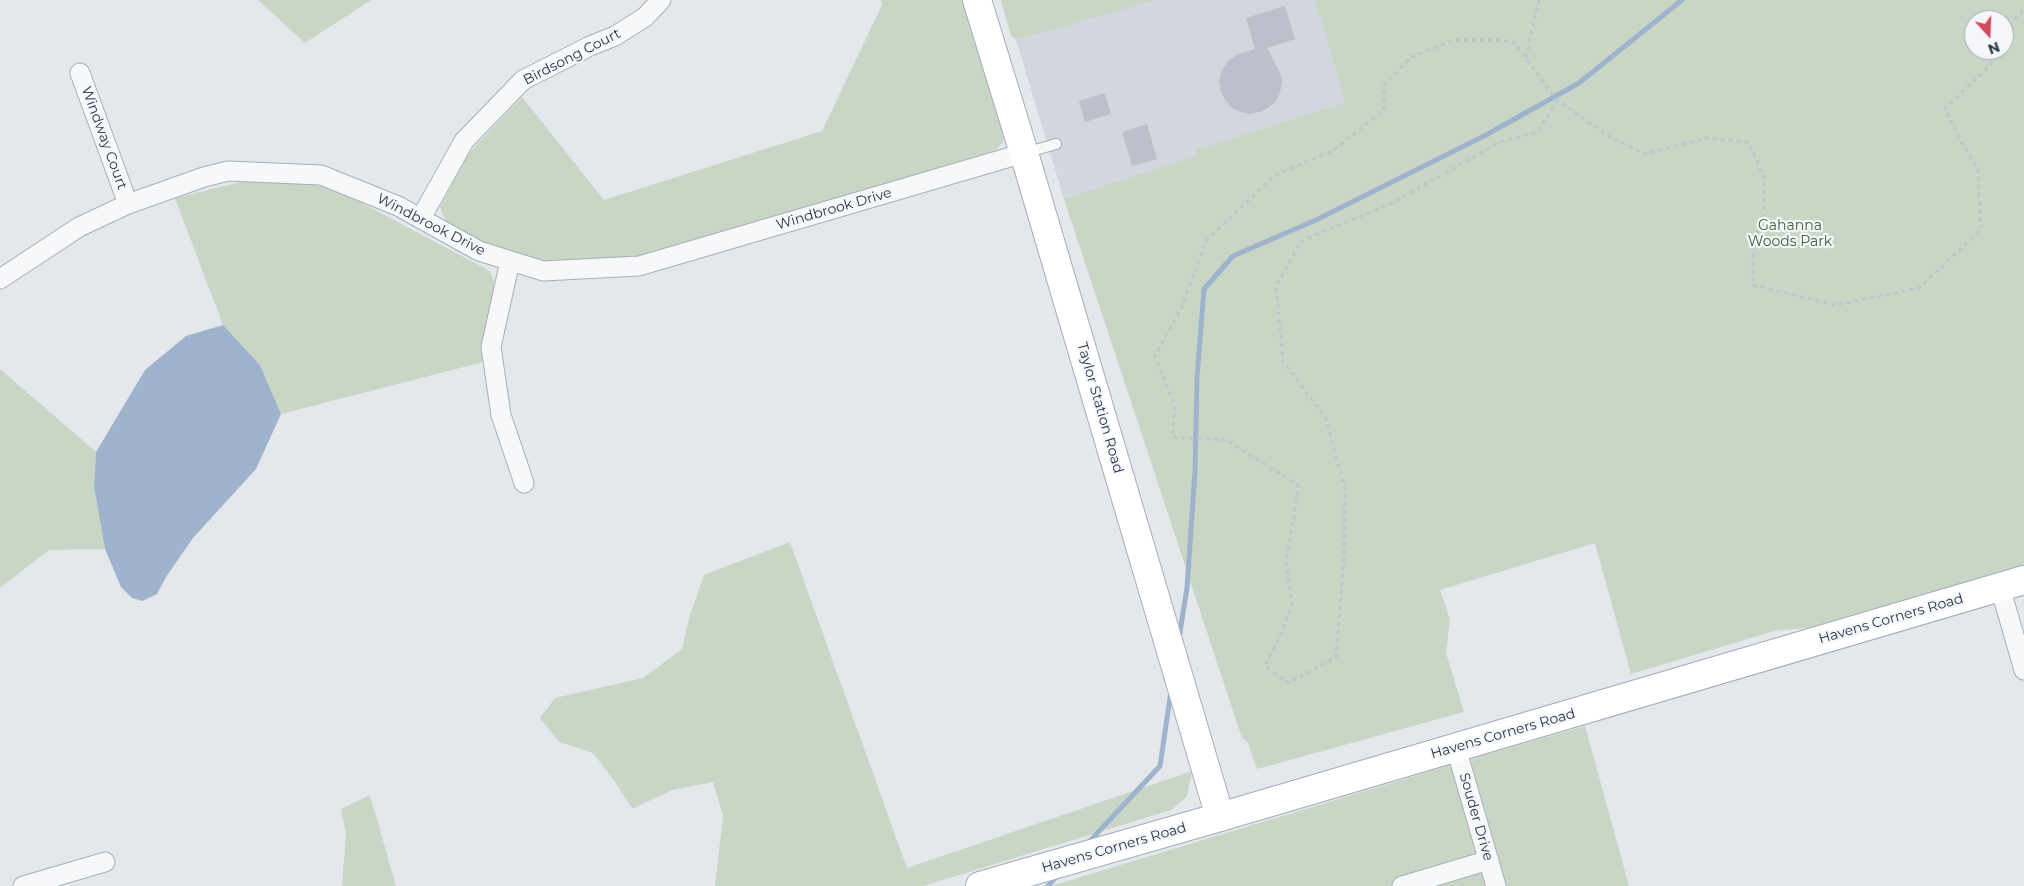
<!DOCTYPE html>
<html>
<head>
<meta charset="utf-8">
<style>
	body { margin:0 }
	#map { position:relative; width:2024px; height:886px; overflow:hidden; background:#e4e7ec; font-family:Montserrat,sans-serif }
	canvas { display:block }
	.north { position:absolute; left:1964px; top:10px; width:50px; height:50px; box-sizing:border-box; background:#f4f6f9; border:1px solid #a4a8b1; border-radius:50%; rotate:160deg; font-size:14px; font-weight:700; line-height:20px; text-align:center; color:#2b3445 }
	.north::after { content:''; display:block; margin:auto; width:18px; height:22px; background:#d1495b; clip-path:polygon(50% 0,100% 100%,50% 72%,0 100%) }
</style>
</head>
<body>
<div id="map">
<canvas width="2024" height="886"></canvas>
<div class="north">N</div>
</div>
<script>
const c = document.querySelector('canvas').getContext('2d');
c.lineJoin = 'round';
function paint(path, color) { c.fillStyle = color; c.fill(path, 'evenodd'); }
const poly = rows => new Path2D(rows.map(r => 'M' + r).join(''));
function trace(path, color, width, dash) { c.strokeStyle = color; c.lineWidth = width; c.lineCap = dash ? 'butt' : 'round'; c.setLineDash(dash || []); c.stroke(path); }
function write(font, color, halo, rows, align = 'center') {
  c.font = font + ' Montserrat,sans-serif'; c.lineWidth = 4.5; c.setLineDash([]); c.textBaseline = 'middle'; c.strokeStyle = halo; c.fillStyle = color; for (const [text, x, y, turn = 0] of rows) {
    c.save(); c.translate(x, y); c.rotate((+turn || 0) * Math.PI / 180); c.textAlign = isNaN(turn) ? turn : align; if (halo) c.strokeText(text, 0, 0); c.fillText(text, 0, 0); c.restore();
  }
}
const built = poly([
	[1152,0,1315,0,1345,102,1196,150,1198,159,1064,199,1016,40]
]);
const green = poly([
	[258,0,371,0,305,43],
	[881,0,970,0,1006,119,1003,142,996,150,724,234,629,259,545,263,487,246,447,225,440,207,468,154,522,97,604,200,822,131,882,5],
	[1001,0,1155,0,1016,40,1011,36],
	[1315,0,2024,0,2024,572,1847,624,1774,631,1631,674,1595,543,1440,590,1450,619,1446,653,1464,712,1257,769,1248,743,1242,738,1064,199,1197,156,1196,150,1345,102],
	[1974,20,2004,20,2004,50,1974,50],
	[241,182,306,183,339,191,490,271,495,285,486,327,483,362,281,414,260,365,223,325,175,198],
	[0,369,96,452,94,487,105,549,49,550,0,588],
	[790,542,907,868,1192,771,1187,796,1171,810,923,886,715,886,723,815,713,782,672,790,632,809,616,783,593,753,559,742,540,718,555,698,643,678,682,649,689,618,704,575],
	[1585,726,1629,886,1051,886,1474,758],
	[370,795,396,886,342,886,346,834,341,809]
]);
const water = poly([
	[223,325,260,365,281,414,256,469,193,538,166,577,157,594,142,601,132,598,121,587,105,549,94,487,96,452,145,370,186,336]
]);
const stream = poly([
	[1179,638,1187,588,1195,471,1197,378,1204,289,1233,256,1316,220,1486,135,1579,83,1682,0],
	[1088,843,1160,766,1171,691],
	[1048,886,1058,875]
]);
const building = poly([
	[1285,6,1295,39,1267,48,1280,73,1282,82,1280,92,1276,101,1269,107,1260,112,1250,114,1241,112,1232,108,1225,100,1221,92,1219,81,1222,71,1227,62,1236,55,1255,49,1246,18],
	[1105,93,1111,114,1085,122,1079,101],
	[1147,124,1157,159,1132,166,1122,132]
]);
const path = poly([
	[2004,32,2024,9],
	[1526,58,1539,0],
	[1557,100,1538,132,1500,142,1392,203,1301,241,1276,286,1283,361,1326,419,1345,489,1344,556,1336,657,1289,683,1265,666,1282,632,1292,603,1286,562,1294,518,1298,485,1226,440,1172,437,1175,407,1155,356,1181,309,1206,241,1275,175,1334,150,1384,110,1384,85,1411,57,1455,40,1498,40,1514,42,1557,100,1607,135,1644,154,1706,138,1749,142,1764,178,1764,213,1753,248,1753,285,1835,305,1919,288,1981,230,1978,168,1962,143,1945,108,1991,65,1994,50]
]);
const service = poly([
	[1025,153,1056,144]
]);
const minor = poly([
	[80,73,128,204],
	[421,218,464,141,523,80,590,46,615,36,645,17,661,0],
	[510,261,491,347,501,415,524,483],
	[0,279,79,227,128,204,204,177,228,171,321,175,398,206,479,251,543,271,639,266,1024,153],
	[2000,587,2024,670],
	[1456,748,1496,886],
	[23,886,105,862],
	[1402,886,1489,860]
]);
const secondary = poly([
	[977,0,1024,153,1220,817]
]);
const primary = poly([
	[980,886,1220,817,2024,580]
]);
const streetNames = [
	["Birdsong Court",572,57,-27],
	["Windway Court",104,138,70],
	["Windbrook Drive",834,209,-16],
	["Windbrook Drive",431,225,27],
	["Taylor Station Road",1100,408,74],
	["Havens Corners Road",1891,619,-16],
	["Havens Corners Road",1503,734,-16],
	["Souder Drive",1476,817,74],
	["Havens Corners Road",1114,848,-16]
];
const parkNames = [
	["Gahanna",1790,226],
	["Woods Park",1790,242]
];
paint(built, '#d2d6de');
paint(green, '#c9d6c5');
paint(water, '#9fb4cc');
trace(stream, '#9fb4cc', 5);
paint(building, '#bbc0ca');
trace(service, '#a9aeb7', 12);
trace(minor, '#a9aeb7', 21);
trace(secondary, '#a9aeb7', 30);
trace(primary, '#a3abb8', 30);
trace(path, '#c2c5cb', 3, [4, 4]);
trace(service, '#f7f8fa', 10);
trace(minor, '#f7f8fa', 19);
trace(secondary, '#fff', 28);
trace(primary, '#fff', 28);
write('14px', '#2b3445', '#f4f6f9', streetNames);
write('14px', '#3f6138', '#f4f6f9', parkNames);
</script>
</body>
</html>
